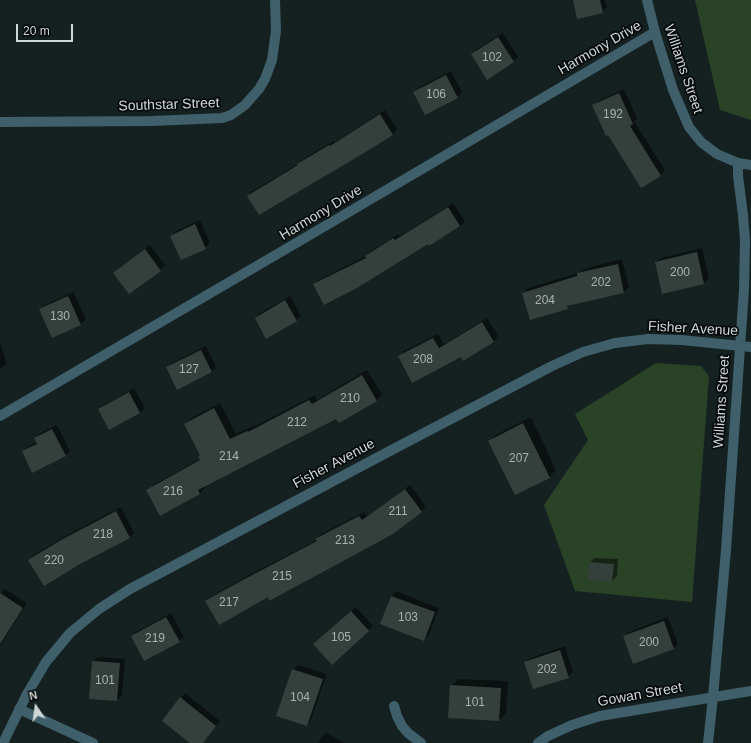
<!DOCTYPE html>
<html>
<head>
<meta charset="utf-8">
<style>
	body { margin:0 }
	#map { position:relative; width:751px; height:743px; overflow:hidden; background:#152121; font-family:Arial,sans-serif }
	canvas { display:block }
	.north { position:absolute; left:16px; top:687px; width:40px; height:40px; -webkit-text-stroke:3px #050909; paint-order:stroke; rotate:347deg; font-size:11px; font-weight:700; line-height:16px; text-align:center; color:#d0d7d7 }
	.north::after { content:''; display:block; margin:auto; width:14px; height:18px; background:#d0d7d7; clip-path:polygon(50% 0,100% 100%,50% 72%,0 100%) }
	.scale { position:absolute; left:16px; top:24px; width:57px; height:18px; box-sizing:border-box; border:2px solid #d0d7d7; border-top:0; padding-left:5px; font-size:12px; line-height:14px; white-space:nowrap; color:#d0d7d7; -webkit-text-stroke:3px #050909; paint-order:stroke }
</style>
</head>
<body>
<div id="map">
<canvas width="751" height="743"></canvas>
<div class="north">N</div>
<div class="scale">20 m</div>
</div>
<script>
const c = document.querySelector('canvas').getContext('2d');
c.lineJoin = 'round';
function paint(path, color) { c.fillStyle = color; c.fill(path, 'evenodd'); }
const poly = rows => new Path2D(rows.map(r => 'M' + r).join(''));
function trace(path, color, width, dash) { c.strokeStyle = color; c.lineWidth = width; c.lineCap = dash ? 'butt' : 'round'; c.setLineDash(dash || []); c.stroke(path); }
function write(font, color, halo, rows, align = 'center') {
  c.font = font + ' Arial,sans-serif'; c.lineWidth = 3.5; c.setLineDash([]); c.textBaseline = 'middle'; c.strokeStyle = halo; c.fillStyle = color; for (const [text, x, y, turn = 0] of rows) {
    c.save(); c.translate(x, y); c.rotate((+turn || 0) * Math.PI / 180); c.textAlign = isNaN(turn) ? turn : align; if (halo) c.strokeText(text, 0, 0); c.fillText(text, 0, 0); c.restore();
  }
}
const green = poly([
	[695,0,751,0,751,120,720,110],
	[656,363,701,366,709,376,692,602,575,591,544,505,588,440,575,414]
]);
const shadow = poly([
	[574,0,605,0,607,8,602,12],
	[503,33,518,57,513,62,472,54,477,49],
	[451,71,462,92,457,97,414,92,419,87],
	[624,89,637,118,634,121,665,170,661,175,641,187,593,106,598,101],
	[385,110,397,129,393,134,364,153,248,196,253,191,298,164,303,159,334,141,335,142],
	[453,203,465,221,460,226,429,245,428,243,314,284,319,280,366,256,371,251,398,234,400,236],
	[200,220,210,243,205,248,171,236,176,231],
	[150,245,165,265,160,270,114,273],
	[702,248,709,278,704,283,663,292,656,262,661,258],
	[622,259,629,287,624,292,571,304,567,308,523,293,528,288,578,273,583,269],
	[73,292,86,319,81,324,53,337,41,309,45,305],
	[290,296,301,316,296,320,256,318,260,313],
	[487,318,498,336,494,341,464,359,462,356,400,356,404,351,438,334,444,344],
	[0,342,7,363,0,369],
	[206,346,216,367,212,372,167,368,172,363],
	[367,370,382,394,377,400,339,422,337,418,204,486,205,488,200,493,161,514,148,490,153,485,200,459,201,454,185,424,190,419,220,403,236,434,253,426,253,427,315,395,317,400],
	[134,388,145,408,140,413,109,429,99,409,104,405],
	[531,417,556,470,549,477,489,441,497,434],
	[57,425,70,451,65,456,23,451,28,447,37,442,35,438,40,433],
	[410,485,426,507,421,512,268,596,207,601,211,597,245,577,317,540,321,534,364,512,367,516],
	[121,507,134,533,129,537,29,560,34,555,67,535],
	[595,558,618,559,617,576,612,581,590,562],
	[5,589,27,603,0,646,0,594],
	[396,591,439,608,429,635,424,640,381,623,392,596],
	[356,607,373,626,368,630,319,640],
	[171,613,184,637,179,641,132,636,136,632],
	[668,617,678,644,674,648,624,637,629,632],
	[565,646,573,672,568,677,525,663,530,658],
	[98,657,125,659,122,695,117,700,93,661],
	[298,665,327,674,311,720,307,725,293,670],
	[458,679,508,681,506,713,499,720,451,686],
	[185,693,220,721,202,743,192,743,181,698],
	[326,732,344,743,318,743]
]);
const building = poly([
	[573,0,600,0,603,13,577,19],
	[498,37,514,62,487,80,471,54],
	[446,75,458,98,425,115,413,92],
	[619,93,633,124,630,126,661,176,641,188,608,135,606,136,592,105],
	[380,114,393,135,364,153,259,215,247,196,298,165,297,164,329,145,330,146],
	[448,207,460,226,429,246,428,244,357,288,324,305,313,284,366,258,365,256,393,238,395,240],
	[195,224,206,249,181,260,170,236],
	[145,249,161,271,129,294,113,273],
	[697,252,704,284,662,294,655,262],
	[618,264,624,293,567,306,568,309,530,320,522,293,577,276,577,273],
	[68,296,81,325,52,338,39,309],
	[285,300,297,321,266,339,255,318],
	[482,322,494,342,463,361,461,357,412,383,398,356,433,338,439,348],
	[201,350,212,372,177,390,166,367],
	[362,375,377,401,339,423,336,419,198,490,200,494,160,516,146,490,200,460,198,456,200,455,184,424,214,408,230,439,247,431,248,432,309,400,312,404],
	[129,392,140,413,109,430,98,409],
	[523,423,550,478,515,495,488,441],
	[52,429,66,456,32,473,22,451,37,444,34,438],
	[405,489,422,512,393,534,269,601,268,597,219,625,205,601,239,582,317,541,315,539,359,516,362,520],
	[116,511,130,538,80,564,44,586,28,560,61,540],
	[589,562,614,564,612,582,588,580],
	[0,593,23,608,0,644],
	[391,596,435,612,424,641,380,624],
	[351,611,369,631,332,665,313,644],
	[166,617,180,642,144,661,131,636],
	[664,621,674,649,633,664,623,636],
	[560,650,569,678,533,689,524,662],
	[92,661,120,663,117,701,89,699],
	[292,669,323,679,307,726,276,716],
	[450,685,501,688,499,721,448,718],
	[180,697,216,726,203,743,190,743,162,721]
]);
const minor = poly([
	[647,0,655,32,673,90,689,127,701,142,717,154,738,163,751,165],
	[0,122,151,121,222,118,231,115,245,105,259,89,265,79,272,60,276,31,275,0],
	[0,416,303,239,655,32],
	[394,706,397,716,402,726,408,733,421,743],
	[19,709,93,743],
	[3,743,27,694,46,662,70,633,99,609,130,589,386,453,552,366,583,352,615,343,648,339,682,340,751,347],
	[538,743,548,736,572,725,600,716,751,691],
	[708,743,713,697,726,550,744,290,745,240,743,215,738,176,738,163]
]);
const numberNames = [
	["102",492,58],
	["106",436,95],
	["192",613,115],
	["200",680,273],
	["202",601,283],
	["204",545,301],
	["130",60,317],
	["208",423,360],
	["127",189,370],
	["210",350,399],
	["212",297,423],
	["214",229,457],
	["207",519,459],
	["216",173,492],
	["211",398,512],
	["218",103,535],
	["213",345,541],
	["220",54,561],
	["215",282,577],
	["217",229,603],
	["103",408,618],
	["105",341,638],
	["219",155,639],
	["200",649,643],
	["202",547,670],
	["101",105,681],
	["104",300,698],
	["101",475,703]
];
const streetNames = [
	["Harmony Drive",600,48,-30],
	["Williams Street",683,69,71],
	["Southstar Street",169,105,-2],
	["Harmony Drive",321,213,-31],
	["Fisher Avenue",693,329,3],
	["Williams Street",722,402,-86],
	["Fisher Avenue",334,464,-28],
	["Gowan Street",640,695,-10]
];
paint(green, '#2a4327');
paint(shadow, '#0007');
paint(building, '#35403c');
trace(minor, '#3f5f6b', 10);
write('12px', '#a9b1b0', null, numberNames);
write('14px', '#d0d7d7', '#050909', streetNames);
</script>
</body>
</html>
